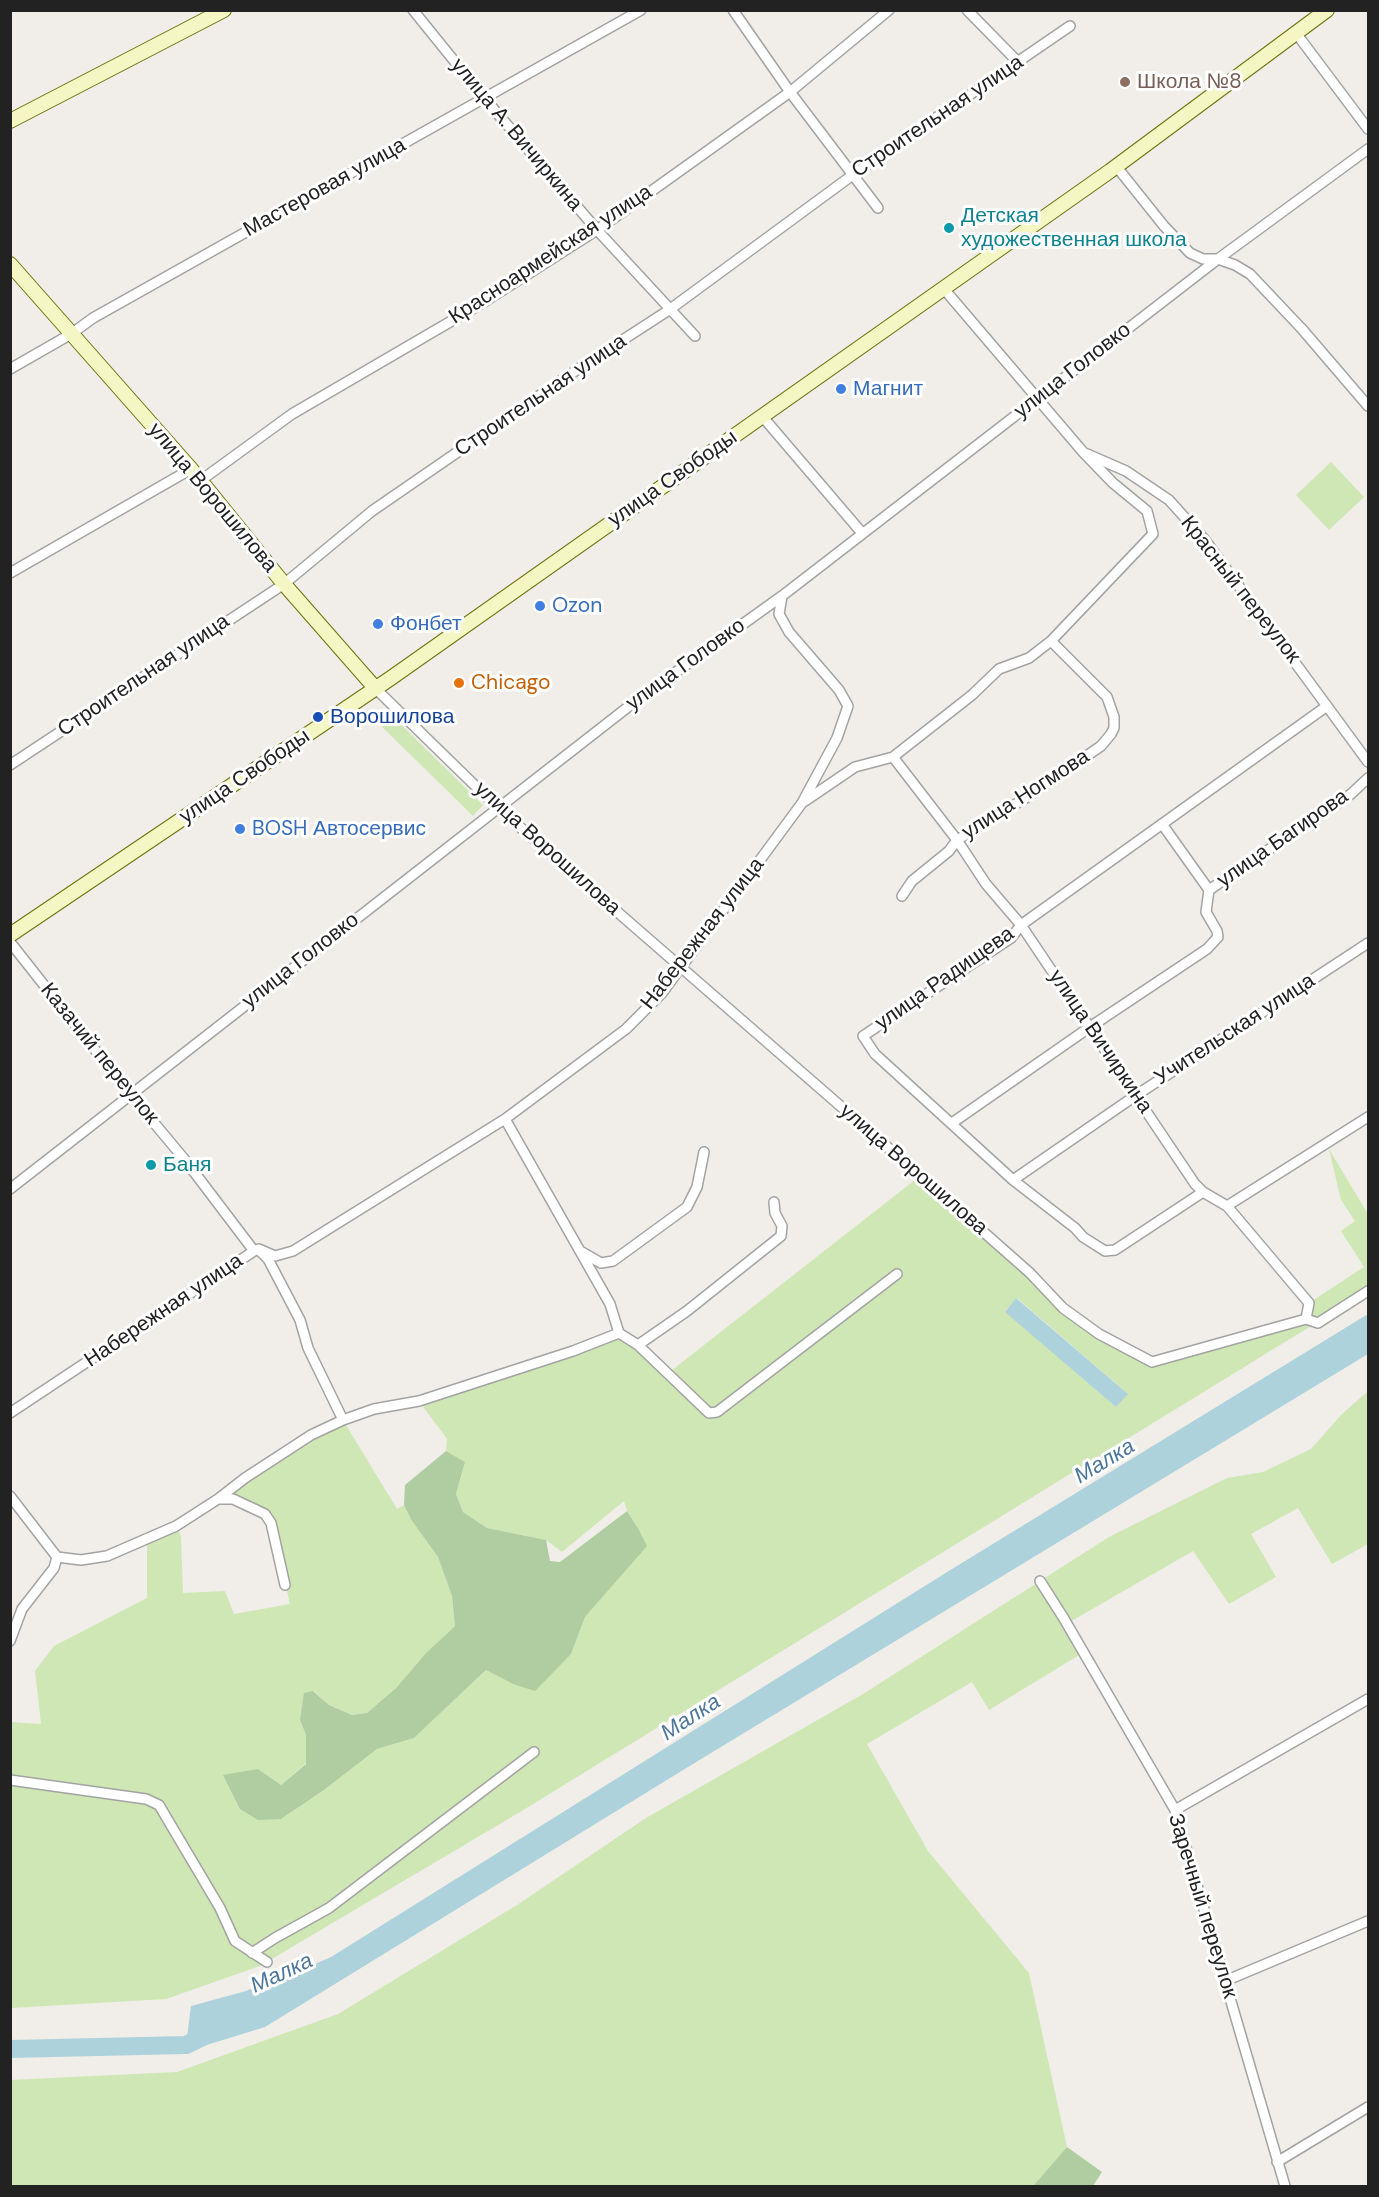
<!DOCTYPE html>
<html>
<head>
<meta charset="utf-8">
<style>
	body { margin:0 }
	#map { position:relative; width:1379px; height:2197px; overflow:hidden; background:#f1eee9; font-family:"DM Sans",sans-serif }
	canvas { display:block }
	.frame { position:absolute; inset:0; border:12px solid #222; pointer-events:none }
</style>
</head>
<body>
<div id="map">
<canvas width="1379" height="2197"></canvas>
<div class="frame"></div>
</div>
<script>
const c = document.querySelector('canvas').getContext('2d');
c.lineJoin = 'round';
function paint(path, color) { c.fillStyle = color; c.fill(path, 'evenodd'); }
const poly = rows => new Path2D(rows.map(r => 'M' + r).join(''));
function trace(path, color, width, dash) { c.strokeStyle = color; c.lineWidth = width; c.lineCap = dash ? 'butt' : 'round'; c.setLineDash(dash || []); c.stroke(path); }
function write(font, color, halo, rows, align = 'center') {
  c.font = font + ' "DM Sans",sans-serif'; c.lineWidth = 6; c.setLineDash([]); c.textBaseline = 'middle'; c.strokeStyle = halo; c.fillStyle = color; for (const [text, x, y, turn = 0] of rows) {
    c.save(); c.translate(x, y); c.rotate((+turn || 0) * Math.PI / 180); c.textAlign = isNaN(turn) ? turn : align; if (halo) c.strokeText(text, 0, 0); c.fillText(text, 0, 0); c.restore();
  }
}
const grass = poly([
	[1331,462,1364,497,1329,530,1296,495],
	[386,710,483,805,473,816,375,720],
	[1329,1149,1368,1214,1368,1291,520,1812,260,1966,166,1999,11,2008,11,1722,41,1724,35,1671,54,1646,147,1598,147,1540,176,1526,181,1536,183,1593,225,1591,234,1614,290,1604,271,1523,233,1499,218,1499,343,1420,397,1509,404,1505,412,1521,438,1557,452,1596,455,1626,426,1653,396,1688,367,1713,352,1715,329,1705,314,1691,300,1720,306,1735,306,1763,281,1785,258,1769,281,1819,324,1790,377,1749,414,1738,486,1670,513,1684,571,1654,585,1617,646,1546,638,1528,627,1511,624,1501,562,1552,546,1540,487,1528,463,1512,456,1494,465,1462,446,1451,447,1439,419,1401,619,1333,667,1374,920,1176,1063,1308,1152,1362,1306,1319,1309,1303,1364,1267,1341,1231,1355,1221,1341,1200],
	[1017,1298,1127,1393,1116,1407,1005,1311],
	[1368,1391,1368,1544,1332,1564,1298,1508,1251,1534,1276,1577,1229,1604,1193,1551,1068,1623,1084,1652,989,1710,972,1682,867,1744,928,1851,1029,1973,1067,2147,1033,2186,11,2186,10,2080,177,2072,338,2014,517,1905,646,1818,863,1694,1109,1537,1227,1478,1263,1472,1311,1449,1341,1415]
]);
const forest = poly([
	[446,1451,465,1462,456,1494,463,1512,487,1528,546,1540,550,1561,560,1562,627,1511,638,1528,647,1546,585,1617,571,1654,535,1691,513,1684,486,1670,414,1738,377,1749,324,1790,281,1819,258,1820,240,1809,223,1775,258,1769,281,1785,306,1764,306,1735,300,1720,304,1693,313,1691,329,1705,352,1715,367,1713,396,1688,426,1653,455,1626,452,1596,438,1557,412,1521,404,1505,405,1485],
	[1067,2147,1102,2172,1093,2186,1033,2186]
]);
const water = poly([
	[1016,1298,1128,1394,1116,1407,1005,1312],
	[1368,1314,1368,1354,688,1767,265,2027,210,2044,186,2045,191,2006,246,1991,273,1978,301,1970,331,1957,952,1569]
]);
const river = poly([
	[10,2049,186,2045,207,2035]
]);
const street = poly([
	[413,10,485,99,597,230,695,336],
	[733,10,790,92,878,208],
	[967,10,1018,62],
	[1296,33,1368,129],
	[1116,166,1164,226,1190,253,1203,259,1218,259,1235,265,1250,274,1302,329,1368,406],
	[10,369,71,334,93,318,641,10],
	[762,416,862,533],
	[1087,454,1126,471,1169,500,1205,540,1368,762],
	[200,481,292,414,484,302,597,230,790,92,889,10],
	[10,573,191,469],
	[376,689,498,808,876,1137,1030,1273,1063,1308,1099,1334,1152,1362,1306,1319],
	[893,757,957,840,986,884,1021,925,1195,1184,1203,1192,1227,1206,1309,1303,1306,1319],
	[10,765,284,584,372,511,581,367,669,310,854,174,1070,26],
	[805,801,855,767,893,757,972,695,999,669,1029,658,1051,641,1153,534,1147,511,1113,483,1083,452,944,289],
	[1162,824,1209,890],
	[902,896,912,881,949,851,957,840,1024,799,1101,746,1111,734,1114,728,1114,717,1107,697,1051,641],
	[10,942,130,1094,185,1160,254,1251],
	[952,1123,1090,1027,1207,949,1218,937,1217,931,1206,912,1209,890,1351,794,1368,778],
	[1013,1180,1135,1096,1368,943],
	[10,1189,637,700,782,596,1218,259,1368,149],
	[1203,1192,1115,1250,1105,1251,1083,1237,1075,1228,1013,1180,875,1054,863,1036,1011,938,1021,925,1327,706],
	[1227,1206,1368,1117],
	[580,1251,601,1263,613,1261,687,1207,697,1187,704,1152],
	[1306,1319,1318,1323,1368,1291],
	[619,1333,638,1345,709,1413,717,1412,897,1274],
	[638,1345,687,1311,781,1236,782,1226,775,1213,774,1202],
	[10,1413,254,1251,259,1249,275,1256,293,1251,505,1119,626,1029,662,993,802,803,837,738,848,706,839,690,789,632,779,614,782,596],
	[343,1420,374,1409,419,1401,573,1351,619,1333,610,1304,505,1119],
	[10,1496,57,1557],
	[218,1499,233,1499,265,1514,271,1523,285,1585],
	[57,1557,81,1560,107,1556,176,1526,218,1499,245,1478,311,1435,343,1420,308,1348,300,1320,268,1259,260,1251],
	[1040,1581,1063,1617,1175,1810,1285,2186],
	[10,1641,22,1609,54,1568,57,1557],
	[10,1780,146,1799,159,1805,220,1908,235,1941,267,1962],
	[1175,1810,1368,1699],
	[252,1953,275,1938,329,1908,534,1752],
	[1225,1981,1368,1921],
	[1277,2162,1368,2107]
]);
const secondary = poly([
	[10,121,224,10],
	[10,264,191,469,284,584,376,689],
	[10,935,391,678,1110,171,1327,10]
]);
const markers = [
	[1125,82,6,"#8d6e63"],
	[949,228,6,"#0f9aa8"],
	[841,389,6,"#3f7fe0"],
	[540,606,6,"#3f7fe0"],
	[378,624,6,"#3f7fe0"],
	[459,683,6,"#e8710a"],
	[318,717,6,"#1a4fb4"],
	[240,829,6,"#3f7fe0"],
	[151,1165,6,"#0f9aa8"]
];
const educationNames = [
	["Школа №8",1137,82]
];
const streetNames = [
	["Строительная улица",938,117,-34],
	["улица А. Вичиркина",516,135,50],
	["Мастеровая улица",325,188,-29],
	["Красноармейская улица",551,255,-33],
	["улица Головко",1073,371,-38],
	["Строительная улица",541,396,-34],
	["улица Свободы",673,479,-35],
	["улица Ворошилова",212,498,50],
	["Красный переулок",1240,590,52],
	["улица Головко",686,665,-36],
	["Строительная улица",144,676,-34],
	["улица Свободы",245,777,-34],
	["улица Ногмова",1026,795,-33],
	["улица Багирова",1283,839,-35],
	["улица Ворошилова",547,849,42],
	["Набережная улица",703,934,-52],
	["улица Головко",301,961,-38],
	["улица Радищева",945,979,-35],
	["Учительская улица",1235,1030,-33],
	["улица Вичиркина",1100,1042,56],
	["Казачий переулок",99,1054,51],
	["улица Ворошилова",913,1170,41],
	["Набережная улица",164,1311,-34],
	["Заречный переулок",1202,1906,73]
];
const cultureNames = [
	["Детская",961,216],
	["художественная школа",961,240],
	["Баня",163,1165]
];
const shopNames = [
	["Магнит",853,389],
	["Ozon",552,606],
	["Фонбет",390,624],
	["BOSH Автосервис",252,829]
];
const foodNames = [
	["Chicago",471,683]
];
const transitNames = [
	["Ворошилова",330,717]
];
const waterNames = [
	["Малка",1105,1462,-31],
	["Малка",691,1718,-33],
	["Малка",282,1974,-25]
];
paint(grass, '#cee7b4');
paint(forest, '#afcda1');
paint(water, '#add2db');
trace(river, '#add2db', 18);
trace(street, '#a3a3a3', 12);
trace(secondary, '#6b740d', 16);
trace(street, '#fff', 9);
trace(secondary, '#f4f6c3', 14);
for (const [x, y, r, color] of markers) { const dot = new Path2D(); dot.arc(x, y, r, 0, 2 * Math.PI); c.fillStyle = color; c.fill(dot); trace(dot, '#fff', 2); }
write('21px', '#785e54', '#fff', educationNames, 'left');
write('21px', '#222', '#fff', streetNames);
write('21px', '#0d838f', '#fff', cultureNames, 'left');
write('21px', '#366cbe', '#fff', shopNames, 'left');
write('21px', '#c56008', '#fff', foodNames, 'left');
write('21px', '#164399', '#fff', transitNames, 'left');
write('italic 22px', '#4d769c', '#fff', waterNames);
</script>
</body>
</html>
